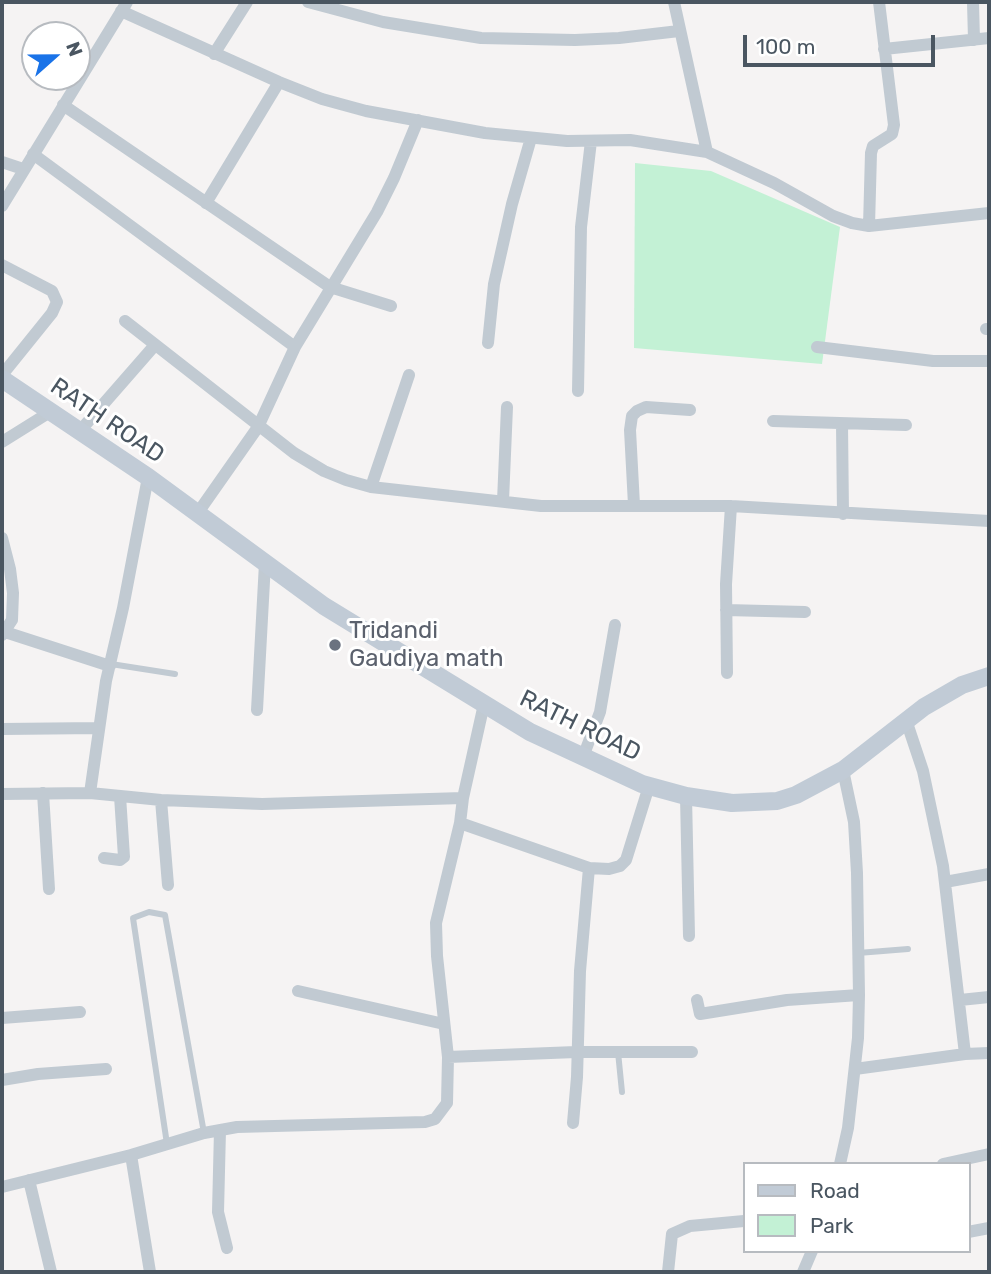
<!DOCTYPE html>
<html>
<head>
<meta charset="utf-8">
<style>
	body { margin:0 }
	#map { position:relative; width:991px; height:1274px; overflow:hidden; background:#f5f3f3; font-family:Rubik,sans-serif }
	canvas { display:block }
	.frame { position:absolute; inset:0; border:4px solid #4a5661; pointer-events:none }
	.legend { position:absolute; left:743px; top:1162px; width:228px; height:91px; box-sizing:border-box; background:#fff; border:2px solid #b7bbc0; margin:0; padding:9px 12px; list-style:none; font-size:21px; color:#4a5661 }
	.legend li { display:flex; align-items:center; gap:14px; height:35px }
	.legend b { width:35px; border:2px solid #b7bbc0 }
	.north { position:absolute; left:21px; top:21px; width:70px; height:70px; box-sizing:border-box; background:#fff; border:2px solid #b7bbc0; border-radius:50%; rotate:69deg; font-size:19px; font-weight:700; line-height:28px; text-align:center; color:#4a5661 }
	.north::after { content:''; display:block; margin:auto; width:24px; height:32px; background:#1a73e8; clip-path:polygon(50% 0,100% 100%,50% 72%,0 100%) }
	.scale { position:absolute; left:743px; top:35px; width:192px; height:32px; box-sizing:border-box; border:4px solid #4a5661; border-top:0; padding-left:9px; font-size:21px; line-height:24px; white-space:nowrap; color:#4a5661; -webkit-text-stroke:5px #fff; paint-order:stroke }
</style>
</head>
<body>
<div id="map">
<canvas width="991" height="1274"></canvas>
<div class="frame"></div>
<ul class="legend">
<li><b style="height:9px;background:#c1cbd6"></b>Road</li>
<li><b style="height:19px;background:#c3f1d5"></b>Park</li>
</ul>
<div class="north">N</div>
<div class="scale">100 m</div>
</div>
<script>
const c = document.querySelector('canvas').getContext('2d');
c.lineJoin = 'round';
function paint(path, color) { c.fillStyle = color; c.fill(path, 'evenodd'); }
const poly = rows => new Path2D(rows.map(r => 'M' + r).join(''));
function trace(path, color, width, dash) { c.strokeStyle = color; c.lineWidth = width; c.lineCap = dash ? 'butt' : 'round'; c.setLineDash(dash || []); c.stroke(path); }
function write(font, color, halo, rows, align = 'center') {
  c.font = font + ' Rubik,sans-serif'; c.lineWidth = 6; c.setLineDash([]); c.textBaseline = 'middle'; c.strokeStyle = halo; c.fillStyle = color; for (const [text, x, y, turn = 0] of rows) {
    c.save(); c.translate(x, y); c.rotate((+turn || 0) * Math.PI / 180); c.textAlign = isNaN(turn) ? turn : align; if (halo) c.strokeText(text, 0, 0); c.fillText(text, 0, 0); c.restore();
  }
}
const green = poly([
	[635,163,711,171,840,227,822,364,634,348]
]);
const lane = poly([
	[111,664,175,674],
	[858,953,908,949],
	[618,1052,622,1092],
	[167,1144,133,918,149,912,165,915,204,1133]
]);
const street = poly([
	[308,2,383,22,481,38,575,40,619,38,679,31],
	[674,2,707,152],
	[973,2,974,40],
	[121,11,279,82,322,99,366,111,485,133,567,141,630,140,707,152,774,183,833,216,852,223,869,226,989,213],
	[884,49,989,38],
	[214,54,247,2],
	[63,105,330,287,391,306],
	[33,154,295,347],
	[2,162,23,169],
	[206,203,279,82],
	[2,206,127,2],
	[869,226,871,153,873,146,892,134,894,125,879,2],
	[2,265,52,291,57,302,52,313,2,375],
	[125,321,294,453,324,471,346,480,371,487,541,506,731,506,989,521],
	[986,329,989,329],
	[488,343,494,284,512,204,531,138],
	[817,347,933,361,989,361],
	[578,391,581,227,591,141],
	[773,421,906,425],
	[842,424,843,514],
	[79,432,155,345],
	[2,442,50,412],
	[371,487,409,375],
	[503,501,507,407],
	[634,505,630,430,632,416,637,411,646,407,690,410],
	[197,514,258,427,295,347,377,212,394,178,418,120],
	[2,538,10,569,13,593,12,620,2,635],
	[726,610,805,612],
	[5,632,110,666],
	[727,673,726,584,731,506],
	[257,710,265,563],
	[906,720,923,771,943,866,965,1054],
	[2,729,99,728],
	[583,757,600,712,615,625],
	[43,793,49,889],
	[90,793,106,681,123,608,148,477],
	[2,794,90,793,161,800,262,804,463,798,460,823],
	[686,796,689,936],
	[463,798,484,704],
	[161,800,168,885],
	[104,858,120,860,124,857,120,796],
	[945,882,989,874],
	[298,991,444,1024],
	[697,1000,700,1014,787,1000,859,995],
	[960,1000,989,997],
	[2,1018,80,1012],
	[448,1057,576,1052,692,1052],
	[855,1069,965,1054,989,1053],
	[2,1080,38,1074,106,1069],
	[573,1123,577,1077,580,971,589,868],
	[220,1130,218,1212,227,1248],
	[131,1155,150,1272],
	[840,1164,848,1128,858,1038,859,995,857,873,854,822,843,770],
	[943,1164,989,1154],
	[29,1180,51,1272],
	[2,1187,131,1155,204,1133,237,1127,425,1122,435,1119,447,1103,448,1057,437,956,436,923,460,823,589,868,609,869,620,866,626,860,649,786],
	[968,1232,989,1228],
	[668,1272,672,1234,690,1226,744,1221],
	[803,1272,812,1251]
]);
const secondary = poly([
	[2,379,148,477,324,606,530,732,642,784,686,796,732,803,777,801,796,795,843,770,924,707,962,685,989,676]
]);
const markers = [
	[335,645,7,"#6b7280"]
];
const streetNames = [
	["RATH ROAD",107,421,34],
	["RATH ROAD",580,726,26]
];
const worshipNames = [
	["Tridandi",349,631],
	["Gaudiya math",349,659]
];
paint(green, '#c3f1d5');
trace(lane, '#c1cad2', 6);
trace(street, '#c1cad2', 12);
trace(secondary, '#c1cbd6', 18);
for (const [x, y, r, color] of markers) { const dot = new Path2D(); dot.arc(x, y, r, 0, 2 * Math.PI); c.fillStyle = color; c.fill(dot); trace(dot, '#fff', 2.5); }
write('24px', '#4a5661', '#fff', streetNames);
write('24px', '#5b616d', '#fff', worshipNames, 'left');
</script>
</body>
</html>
